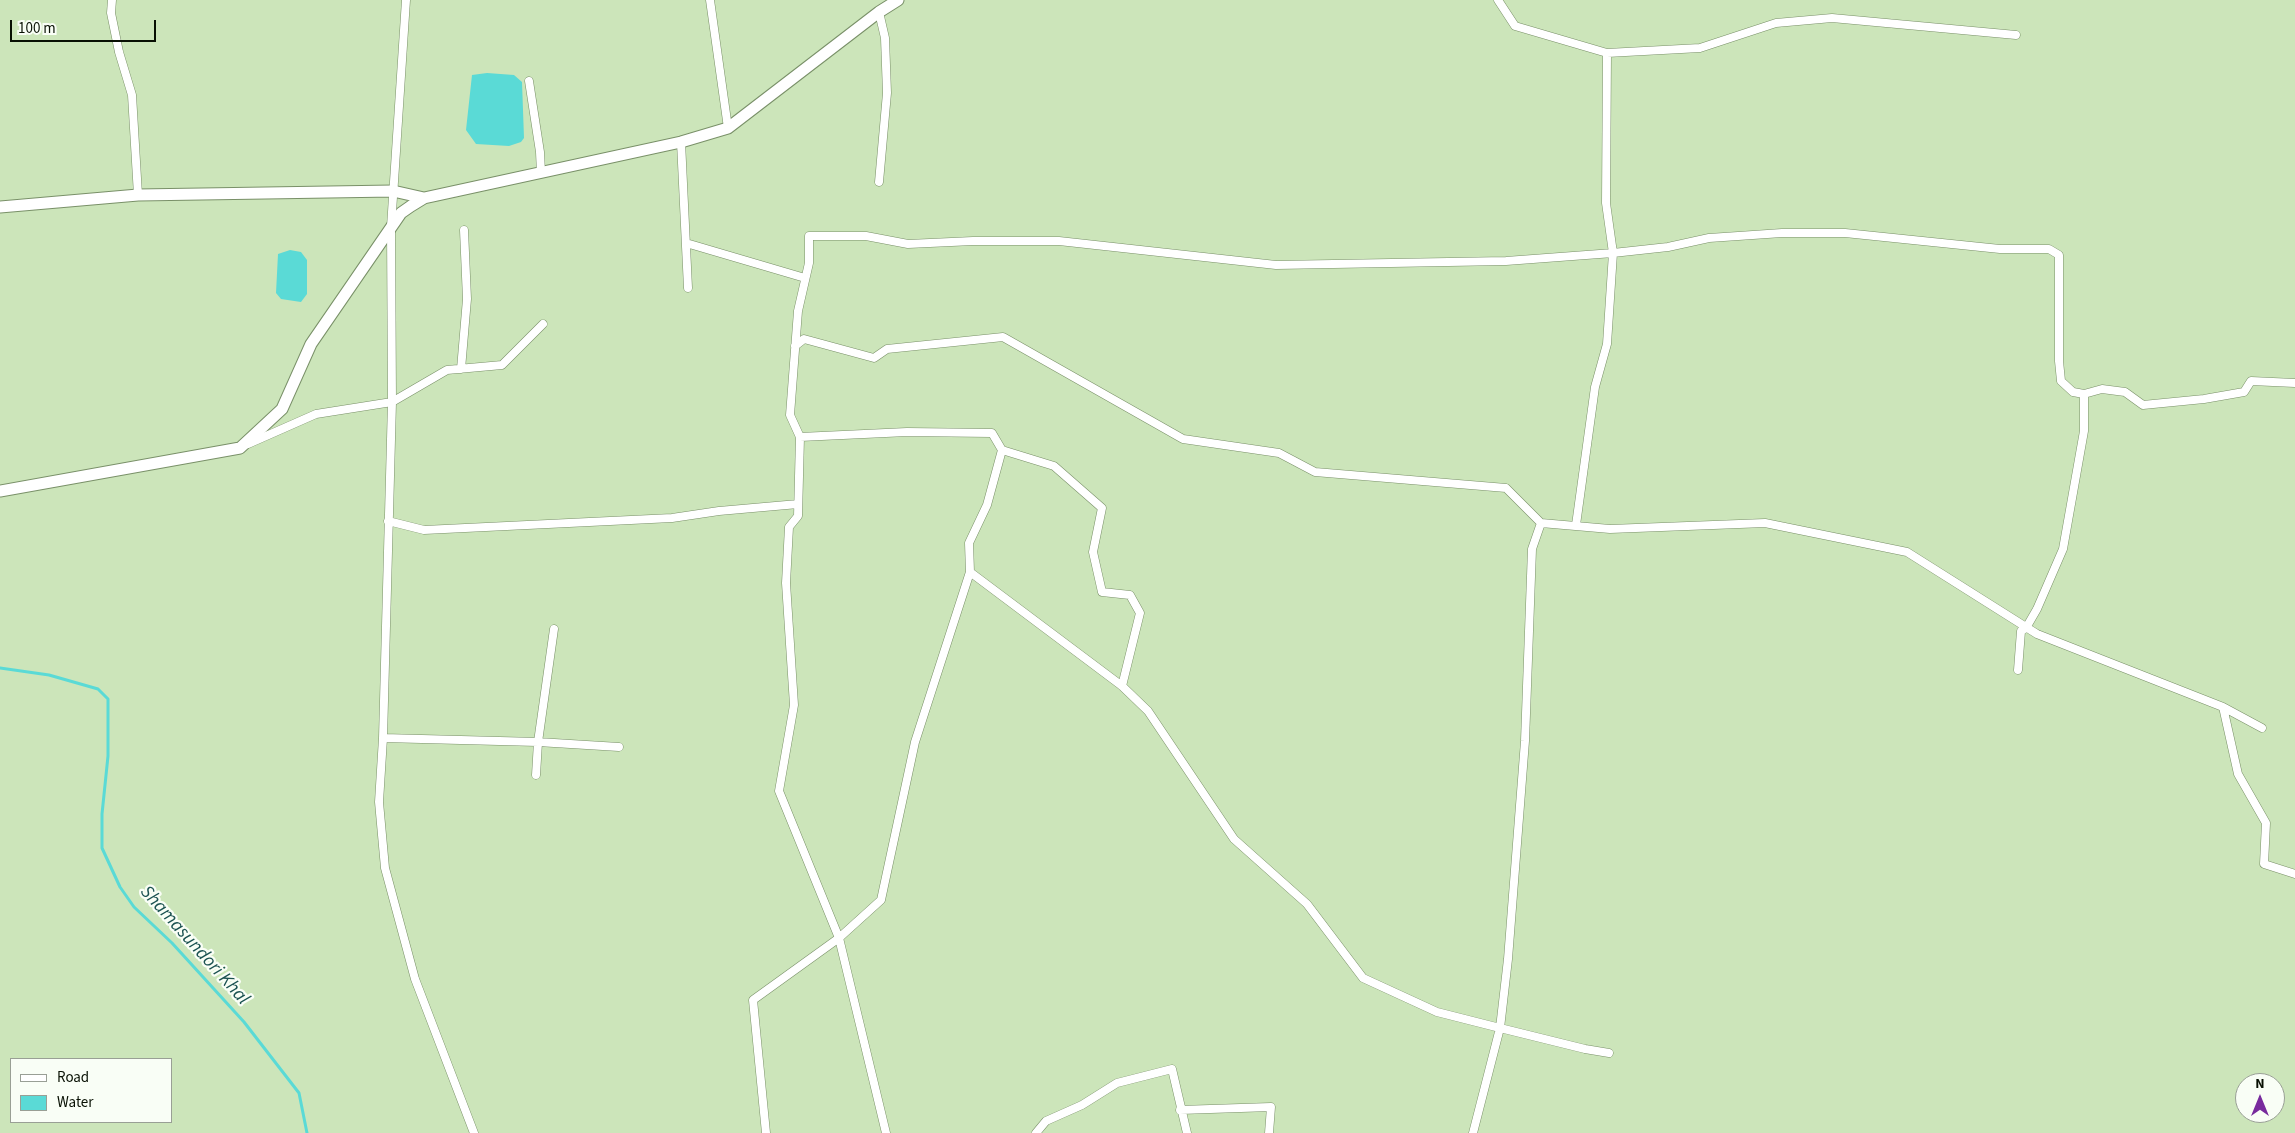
<!DOCTYPE html>
<html>
<head>
<meta charset="utf-8">
<style>
	body { margin:0 }
	#map { position:relative; width:2295px; height:1133px; overflow:hidden; background:#cce5ba; font-family:"Source Sans 3",sans-serif }
	canvas { display:block }
	.legend { position:absolute; left:10px; top:1058px; width:162px; height:65px; box-sizing:border-box; background:#f9fef6; border:1px solid #999f95; margin:0; padding:6px 9px; list-style:none; font-size:15px; color:#081003 }
	.legend li { display:flex; align-items:center; gap:10px; height:25px }
	.legend b { width:25px; border:1px solid #999f95 }
	.north { position:absolute; left:2235px; top:1073px; width:50px; height:50px; box-sizing:border-box; background:#f9fef6; border:1px solid #999f95; border-radius:50%; rotate:0deg; font-size:14px; font-weight:700; line-height:20px; text-align:center; color:#081003 }
	.north::after { content:''; display:block; margin:auto; width:18px; height:22px; background:#782b9d; clip-path:polygon(50% 0,100% 100%,50% 72%,0 100%) }
	.scale { position:absolute; left:10px; top:20px; width:146px; height:22px; box-sizing:border-box; border:2px solid #081003; border-top:0; padding-left:6px; font-size:15px; line-height:18px; white-space:nowrap; color:#081003; -webkit-text-stroke:4px #f9fef6; paint-order:stroke }
</style>
</head>
<body>
<div id="map">
<canvas width="2295" height="1133"></canvas>
<ul class="legend">
<li><b style="height:6px;background:#fff"></b>Road</li>
<li><b style="height:14px;background:#5adad6"></b>Water</li>
</ul>
<div class="north">N</div>
<div class="scale">100 m</div>
</div>
<script>
const c = document.querySelector('canvas').getContext('2d');
c.lineJoin = 'round';
function paint(path, color) { c.fillStyle = color; c.fill(path, 'evenodd'); }
const poly = rows => new Path2D(rows.map(r => 'M' + r).join(''));
function trace(path, color, width, dash) { c.strokeStyle = color; c.lineWidth = width; c.lineCap = dash ? 'butt' : 'round'; c.setLineDash(dash || []); c.stroke(path); }
function write(font, color, halo, rows, align = 'center') {
  c.font = font + ' "Source Sans 3",sans-serif'; c.lineWidth = 4.5; c.setLineDash([]); c.textBaseline = 'middle'; c.strokeStyle = halo; c.fillStyle = color; for (const [text, x, y, turn = 0] of rows) {
    c.save(); c.translate(x, y); c.rotate((+turn || 0) * Math.PI / 180); c.textAlign = isNaN(turn) ? turn : align; if (halo) c.strokeText(text, 0, 0); c.fillText(text, 0, 0); c.restore();
  }
}
const water = poly([
	[487,73,514,75,522,82,524,138,521,142,509,146,476,144,466,130,472,75],
	[290,250,301,252,307,260,307,294,301,302,281,299,276,293,278,254]
]);
const stream = poly([
	[0,668,49,675,98,689,108,699,108,756,102,814,102,848,120,887,134,907,172,943,244,1022,299,1093,307,1133]
]);
const street = poly([
	[112,0,111,13,119,52,132,95,138,195],
	[406,0,391,227,392,402,383,738,379,802,385,868,415,979,474,1133],
	[710,0,728,128],
	[1498,0,1515,26,1607,53],
	[879,12,885,38,887,93,879,182],
	[529,81,540,152,541,173],
	[681,142,688,288],
	[686,243,805,278],
	[795,346,804,339,874,358,887,349,1003,337,1183,439,1279,453,1315,472,1506,488,1541,523],
	[461,369,467,299,464,230],
	[800,437,907,432,992,433,1002,450,987,505,969,543,970,572],
	[248,444,316,414,392,402,447,370,502,365,543,324],
	[1002,450,1054,466,1102,508,1093,552,1102,592,1130,595,1140,613,1122,686],
	[388,521,424,530,672,518,719,511,798,504],
	[1576,525,1595,387,1607,344,1613,253,1606,203,1607,53,1700,48,1776,23,1832,18,2016,35],
	[2018,670,2021,631,2026,628,2037,609,2063,549,2084,431,2084,394],
	[2223,707,2262,728],
	[383,738,538,742,619,747],
	[536,775,538,742,554,629],
	[1180,1110,1271,1107,1269,1133],
	[766,1133,753,1000,839,938,779,791,794,705,786,583,789,527,798,516,800,437,790,415,798,311,809,263,809,236,866,236,908,244,973,241,1059,241,1276,265,1506,261,1613,253,1668,247,1709,238,1782,233,1845,233,2000,249,2049,249,2059,255,2059,361,2061,381,2073,392,2084,394,2102,389,2125,392,2143,405,2204,399,2244,392,2251,381,2295,383],
	[886,1133,839,938,881,900,915,742,970,572,1122,686,1148,711,1234,839,1307,904,1363,978,1437,1012,1500,1028,1508,959,1525,741,1532,549,1541,523,1610,529,1765,523,1907,552,2037,634,2223,707,2238,774,2266,823,2264,864,2295,874],
	[1036,1133,1046,1121,1082,1105,1117,1083,1172,1069,1187,1133],
	[1473,1133,1500,1028,1585,1049,1609,1053]
]);
const secondary = poly([
	[0,207,138,195,393,191,424,198],
	[0,491,240,448,282,409,311,344,401,213,411,206,424,198,681,142,728,128,879,12,898,0]
]);
const waterNames = [
	["Shamasundori Khal",194,946,48]
];
paint(water, '#5adad6');
trace(stream, '#5adad6', 3);
trace(street, '#799068', 9);
trace(secondary, '#799068', 13);
trace(street, '#fff', 8);
trace(secondary, '#fff', 11);
write('italic 19px', '#1b5251', '#f9fef6', waterNames);
</script>
</body>
</html>
